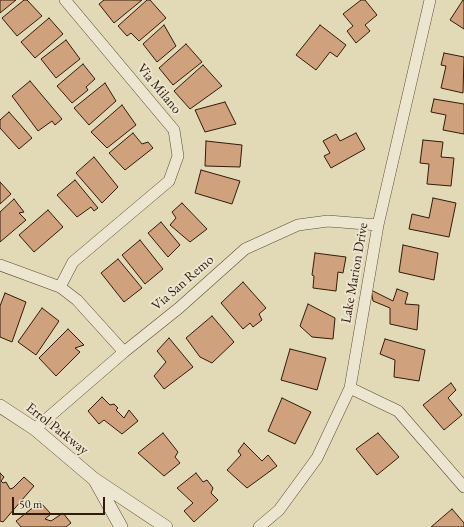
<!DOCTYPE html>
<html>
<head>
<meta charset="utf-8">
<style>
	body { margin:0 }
	#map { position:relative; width:464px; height:527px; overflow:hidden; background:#e2d9b7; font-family:"EB Garamond",serif }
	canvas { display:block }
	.scale { position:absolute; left:12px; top:497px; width:93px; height:18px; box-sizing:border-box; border:2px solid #321b09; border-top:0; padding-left:5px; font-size:12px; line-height:14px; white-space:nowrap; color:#321b09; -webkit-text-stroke:3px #ece6d0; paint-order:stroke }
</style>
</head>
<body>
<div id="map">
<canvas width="464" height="527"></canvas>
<div class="scale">50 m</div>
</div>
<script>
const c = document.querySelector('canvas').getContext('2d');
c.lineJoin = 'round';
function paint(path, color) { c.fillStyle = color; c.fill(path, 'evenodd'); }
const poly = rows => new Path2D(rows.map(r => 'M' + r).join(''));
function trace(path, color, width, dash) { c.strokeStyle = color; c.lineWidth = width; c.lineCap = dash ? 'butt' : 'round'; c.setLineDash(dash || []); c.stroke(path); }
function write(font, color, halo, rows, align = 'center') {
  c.font = font + ' "EB Garamond",serif'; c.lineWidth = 4; c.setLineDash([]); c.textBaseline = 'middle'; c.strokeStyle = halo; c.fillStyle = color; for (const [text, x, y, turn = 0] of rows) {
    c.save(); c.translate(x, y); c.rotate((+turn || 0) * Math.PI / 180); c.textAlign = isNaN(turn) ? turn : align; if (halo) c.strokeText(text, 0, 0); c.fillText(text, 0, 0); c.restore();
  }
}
const building = poly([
	[0,0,16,0,0,13,0,0],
	[24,0,27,0,42,16,17,36,2,18,24,0],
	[104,0,142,0,114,23,99,4,104,0],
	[147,0,150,0,166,18,139,41,131,33,127,36,118,26,147,0],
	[361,0,365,0,377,15,365,25,370,31,356,43,347,31,353,26,343,14,361,0],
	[463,0,464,0,464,29,450,20,463,0],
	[49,18,63,34,35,58,21,42,49,18],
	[164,25,176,46,157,62,143,44,164,25],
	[320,25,346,45,337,57,330,52,316,70,296,55,320,25],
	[66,40,80,59,56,78,41,59,66,40],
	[186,44,202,62,173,85,159,68,186,44],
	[444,53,464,57,463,93,441,88,446,66,441,65,444,53],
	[83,64,95,79,86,87,88,90,72,103,57,86,83,64],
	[203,65,222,86,190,109,174,91,203,65],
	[30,81,62,119,55,125,52,121,38,131,12,96,30,81],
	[105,83,116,101,89,125,74,108,105,83],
	[434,99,464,104,464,134,443,130,446,115,431,112,434,99],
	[225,102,236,124,205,132,195,110,225,102],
	[122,105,136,125,107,148,91,132,122,105],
	[9,112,32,138,19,149,0,128,0,120,9,112],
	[133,133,142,144,148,142,153,148,125,170,109,153,133,133],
	[356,133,365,149,331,168,324,156,330,153,323,141,336,134,340,141,356,133],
	[423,140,443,142,441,157,454,158,451,186,427,184,429,164,420,163,423,140],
	[206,141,242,145,240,167,205,166,206,141],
	[94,157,118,187,102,203,76,173,94,157],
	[201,170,240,181,232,204,195,193,201,170],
	[75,180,98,208,94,211,91,207,77,217,57,195,75,180],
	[0,182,11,194,0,204,0,182],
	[433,198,456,203,449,237,409,229,412,214,429,218,433,198],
	[14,199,24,212,19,213,26,220,0,242,0,212,14,199],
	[182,203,207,229,190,242,170,225,176,218,172,212,182,203],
	[48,210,63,227,34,252,19,235,48,210],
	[161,222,180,245,168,257,148,233,161,222],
	[140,240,163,269,145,284,122,255,140,240],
	[403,245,438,253,434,280,399,272,403,245],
	[315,253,346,257,343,273,338,272,336,291,313,288,314,276,312,275,315,253],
	[118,259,142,288,124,302,101,273,118,259],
	[243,282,266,308,259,314,262,320,253,327,250,323,243,329,221,303,243,282],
	[397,289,408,293,405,304,419,305,417,330,390,324,390,308,373,301,371,290,393,301,397,289],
	[5,293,26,302,12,342,0,337,0,306,5,293],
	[308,304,335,318,333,339,312,337,300,326,308,304],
	[42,308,59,321,36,355,18,342,42,308],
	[212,316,234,342,212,363,200,357,186,338,212,316],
	[68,329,84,345,75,348,80,352,56,376,39,358,68,329],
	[169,338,193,367,164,389,154,376,166,362,157,351,169,338],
	[385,339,425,350,419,381,394,377,395,360,380,354,385,339],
	[290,349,326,358,317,390,281,380,290,349],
	[451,383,456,390,448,398,462,415,444,430,423,405,451,383],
	[102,397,110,405,114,404,118,408,116,410,124,418,129,410,138,421,122,434,104,420,99,424,88,411,102,397],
	[282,398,311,412,295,444,268,431,282,398],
	[163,433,178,452,175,457,180,463,164,476,138,453,163,433],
	[378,433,399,457,377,475,356,449,378,433],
	[244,443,262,461,268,455,277,466,247,488,227,470,241,455,238,451,244,443],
	[0,473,4,477,1,481,3,483,6,482,10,489,13,488,24,477,34,486,3,522,0,521,0,473],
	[196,473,203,482,207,480,213,488,211,493,218,500,194,522,184,511,193,503,177,488,196,473],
	[40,502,51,514,45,519,51,521,63,513,71,523,66,527,21,527,16,521,40,502],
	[452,509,464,523,464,527,431,527,452,509]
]);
const minor = poly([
	[0,265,60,287,77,300,124,352],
	[60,287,73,262,169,181,178,156,174,130,65,0],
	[350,388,398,411,464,487],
	[35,429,124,352,179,308,245,249,298,225,328,221,378,225],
	[259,527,279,510,317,458,350,388,378,225,430,0]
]);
const tertiary = poly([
	[0,406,35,429,94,479,166,527],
	[95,480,121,527]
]);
const streetNames = [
	["Via Milano",159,89,50],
	["Lake Marion Drive",355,273,-80],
	["Via San Remo",183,283,-41],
	["Errol Parkway",57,429,38]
];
paint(building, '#cfa17c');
trace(building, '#321b09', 1);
trace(minor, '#5e4a34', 12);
trace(tertiary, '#5e4a34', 14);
trace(minor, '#ece6d0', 11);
trace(tertiary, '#ece6d0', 13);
write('14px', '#321b09', '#ece6d0', streetNames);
</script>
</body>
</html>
